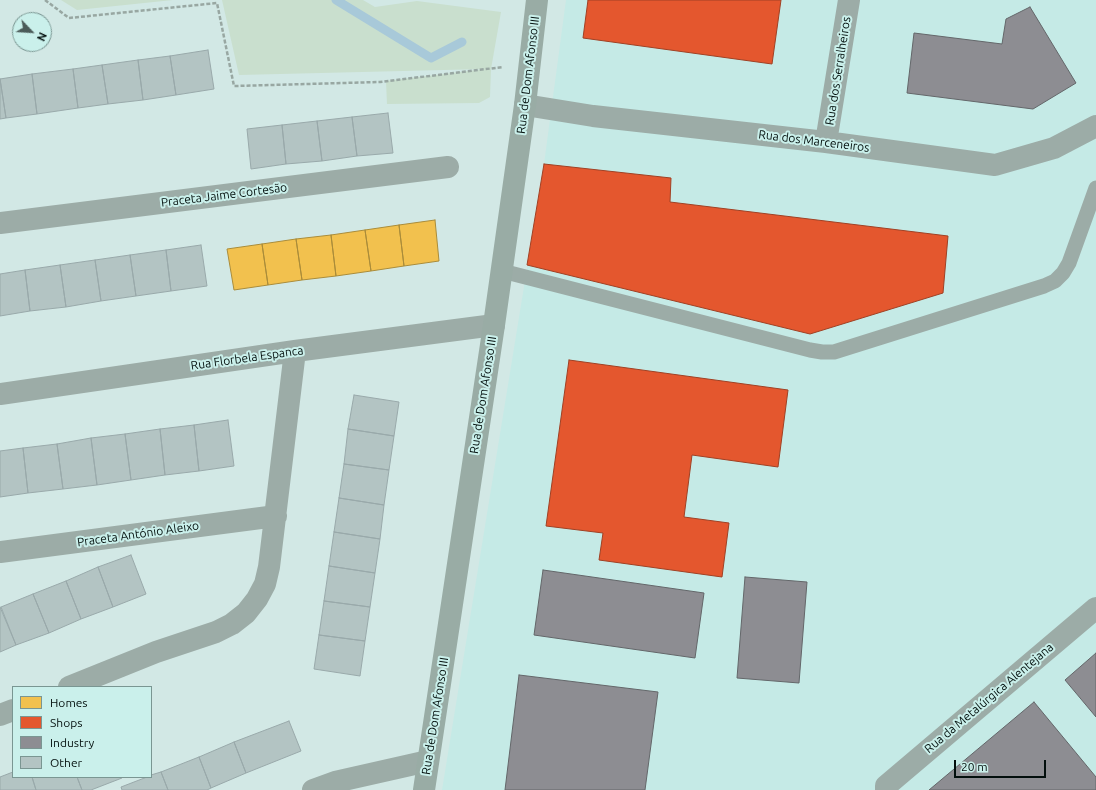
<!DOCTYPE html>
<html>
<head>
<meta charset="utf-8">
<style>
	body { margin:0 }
	#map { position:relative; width:1096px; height:790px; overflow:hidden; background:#d2e8e5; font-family:Ubuntu,sans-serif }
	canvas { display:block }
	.legend { position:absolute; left:12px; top:686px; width:140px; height:92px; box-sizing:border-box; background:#caf0eb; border:1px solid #7a9692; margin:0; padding:5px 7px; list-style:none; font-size:12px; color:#030f0d }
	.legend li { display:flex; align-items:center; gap:8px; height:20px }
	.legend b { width:20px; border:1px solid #7a9692 }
	.north { position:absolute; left:12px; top:12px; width:40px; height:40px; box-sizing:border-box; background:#caf0eb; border:1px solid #7a9692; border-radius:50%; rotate:115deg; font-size:11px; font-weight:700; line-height:16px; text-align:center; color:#030f0d }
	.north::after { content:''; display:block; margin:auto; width:14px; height:18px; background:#4b5b59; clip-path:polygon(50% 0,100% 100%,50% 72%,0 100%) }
	.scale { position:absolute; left:954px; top:760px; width:92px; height:18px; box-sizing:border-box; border:2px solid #030f0d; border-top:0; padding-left:5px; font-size:12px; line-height:14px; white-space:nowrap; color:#030f0d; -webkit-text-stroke:3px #caf0eb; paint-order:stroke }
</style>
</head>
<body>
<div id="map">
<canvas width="1096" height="790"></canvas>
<ul class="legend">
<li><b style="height:11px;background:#f2c14e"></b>Homes</li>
<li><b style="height:11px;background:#e4572e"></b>Shops</li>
<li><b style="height:11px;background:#8d8d92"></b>Industry</li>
<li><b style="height:11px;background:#b3c4c3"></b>Other</li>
</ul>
<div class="north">N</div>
<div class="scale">20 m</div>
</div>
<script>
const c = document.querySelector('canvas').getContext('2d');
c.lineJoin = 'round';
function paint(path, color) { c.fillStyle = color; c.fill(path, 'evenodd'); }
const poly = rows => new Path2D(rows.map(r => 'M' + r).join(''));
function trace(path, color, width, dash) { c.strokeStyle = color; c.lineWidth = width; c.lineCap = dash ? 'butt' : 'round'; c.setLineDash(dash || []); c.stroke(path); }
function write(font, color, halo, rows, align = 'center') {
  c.font = font + ' Ubuntu,sans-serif'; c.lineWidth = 4; c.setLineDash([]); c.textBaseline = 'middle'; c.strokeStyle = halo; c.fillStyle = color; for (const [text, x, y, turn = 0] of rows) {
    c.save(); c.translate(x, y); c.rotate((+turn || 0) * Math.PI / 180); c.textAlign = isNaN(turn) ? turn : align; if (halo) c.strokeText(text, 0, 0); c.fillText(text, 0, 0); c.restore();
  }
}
const built = poly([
	[566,0,1096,0,1096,790,442,790,544,164]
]);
const green = poly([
	[61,0,173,0,77,10],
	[222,0,363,0,375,7,417,1,501,12,491,69,490,97,479,103,387,104,386,81,485,69,239,75]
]);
const homes = poly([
	[435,220,439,261,404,266,399,225,435,220],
	[399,225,404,266,371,271,365,230,399,225],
	[365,230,371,271,336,276,331,235,365,230],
	[331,235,336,276,302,280,296,239,331,235],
	[296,239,302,280,268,285,262,244,296,239],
	[262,244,268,285,234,290,227,249,262,244]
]);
const shops = poly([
	[588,0,781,0,772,64,583,38,588,0],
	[544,164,671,178,670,202,948,236,943,293,810,334,527,265,544,164],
	[569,360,788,390,778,467,692,455,684,517,729,523,722,577,599,560,603,533,546,526,569,360]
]);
const industry = poly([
	[1030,7,1076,83,1033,109,907,93,914,33,1002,44,1006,19,1030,7],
	[543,570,704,593,695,658,534,635,543,570],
	[745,577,807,582,799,683,737,678,745,577],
	[1096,653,1096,717,1065,680,1096,653],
	[519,675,658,692,645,790,505,790,519,675],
	[1034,702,1096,777,1096,790,929,790,1034,702]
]);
const stream = poly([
	[336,0,431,58,462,42]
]);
const building = poly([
	[208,50,214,89,176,95,170,56,208,50],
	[170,56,176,95,143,100,138,60,170,56],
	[138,60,143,100,108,104,102,65,138,60],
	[102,65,108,104,78,108,73,69,102,65],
	[73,69,78,108,37,114,32,74,73,69],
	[32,74,37,114,6,118,0,79,32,74],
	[0,79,6,118,0,119,0,79],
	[388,113,393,153,357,156,352,117,388,113],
	[352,117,357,156,322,161,317,121,352,117],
	[317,121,322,161,286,164,282,125,317,121],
	[282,125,286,164,251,169,247,129,282,125],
	[201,245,207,286,171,291,166,250,201,245],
	[166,250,171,291,136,296,130,255,166,250],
	[130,255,136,296,101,301,95,260,130,255],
	[95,260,101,301,66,307,60,265,95,260],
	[60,265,66,307,30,311,25,270,60,265],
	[25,270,30,311,0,316,0,274,25,270],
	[354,395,399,402,394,436,348,429,354,395],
	[228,420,234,466,199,471,194,425,228,420],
	[194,425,199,471,165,475,160,429,194,425],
	[160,429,165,475,131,480,125,434,160,429],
	[348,429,394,436,389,470,344,464,348,429],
	[125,434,131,480,97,485,91,438,125,434],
	[91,438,97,485,63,489,57,444,91,438],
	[57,444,63,489,28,493,23,448,57,444],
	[23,448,28,493,0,497,0,451,23,448],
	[344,464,389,470,384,505,339,498,344,464],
	[339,498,384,505,380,539,334,532,339,498],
	[334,532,380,539,375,573,329,566,334,532],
	[131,555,146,594,113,607,98,567,131,555],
	[329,566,375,573,370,607,324,601,329,566],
	[98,567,113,607,81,619,66,581,98,567],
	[66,581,81,619,49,633,33,594,66,581],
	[33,594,49,633,16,645,1,607,33,594],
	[324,601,370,607,365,641,319,635,324,601],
	[0,607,16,645,0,652,0,607],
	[319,635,365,641,360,676,314,669,319,635],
	[289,721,301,751,246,773,234,742,289,721],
	[234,742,246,773,211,788,199,757,234,742],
	[199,757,211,788,207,790,168,790,161,772,199,757],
	[13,772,13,777,32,777,36,790,0,790,0,777,13,772],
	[161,772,168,790,122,790,121,787,147,777,151,777,151,775,161,772],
	[32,777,77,777,82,790,36,790,32,777],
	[77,777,121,777,122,778,91,790,82,790,77,777]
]);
const path = poly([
	[45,0,69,18,217,3,234,86,380,82,503,67]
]);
const lane = poly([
	[502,271,810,350,822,352,834,352,1044,286,1055,281,1063,273,1069,263,1096,188]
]);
const street = poly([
	[525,105,593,116,826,142,995,165,1054,148,1096,126],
	[826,142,849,0],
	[0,223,448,167],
	[0,394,295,351,494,325],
	[0,552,276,516],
	[69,687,156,652,216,632,232,624,246,613,257,599,265,584,269,567,295,351],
	[0,715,13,710],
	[313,790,335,782,428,761],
	[886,790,886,786,1096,608]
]);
const secondary = poly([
	[424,790,494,325,525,105,537,0]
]);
const streetNames = [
	["Rua dos Serralheiros",838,71,-81],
	["Rua de Dom Afonso III",528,75,-83],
	["Rua dos Marceneiros",814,141,7],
	["Praceta Jaime Cortesão",224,195,-7],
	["Rua Florbela Espanca",247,358,-8],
	["Rua de Dom Afonso III",483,395,-81],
	["Praceta António Aleixo",138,534,-8],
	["Rua da Metalúrgica Alentejana",989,698,-40],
	["Rua de Dom Afonso III",435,716,-81]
];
paint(built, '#c5eae6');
paint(green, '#c9dfce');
paint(homes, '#f2c14e');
trace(homes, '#aa8c3a', 1);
paint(shops, '#e4572e');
trace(shops, '#a04124', 1);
paint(industry, '#8d8d92');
trace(industry, '#64676a', 1);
trace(stream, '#a8c9d9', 9);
paint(building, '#b3c4c3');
trace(building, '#99a9aa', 1);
trace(path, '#98a7a2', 2.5, [4, 2]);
trace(lane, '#9caca7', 15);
trace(street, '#9caca7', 22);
trace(secondary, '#99aca5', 22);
write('12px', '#030f0d', '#caf0eb', streetNames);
</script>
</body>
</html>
